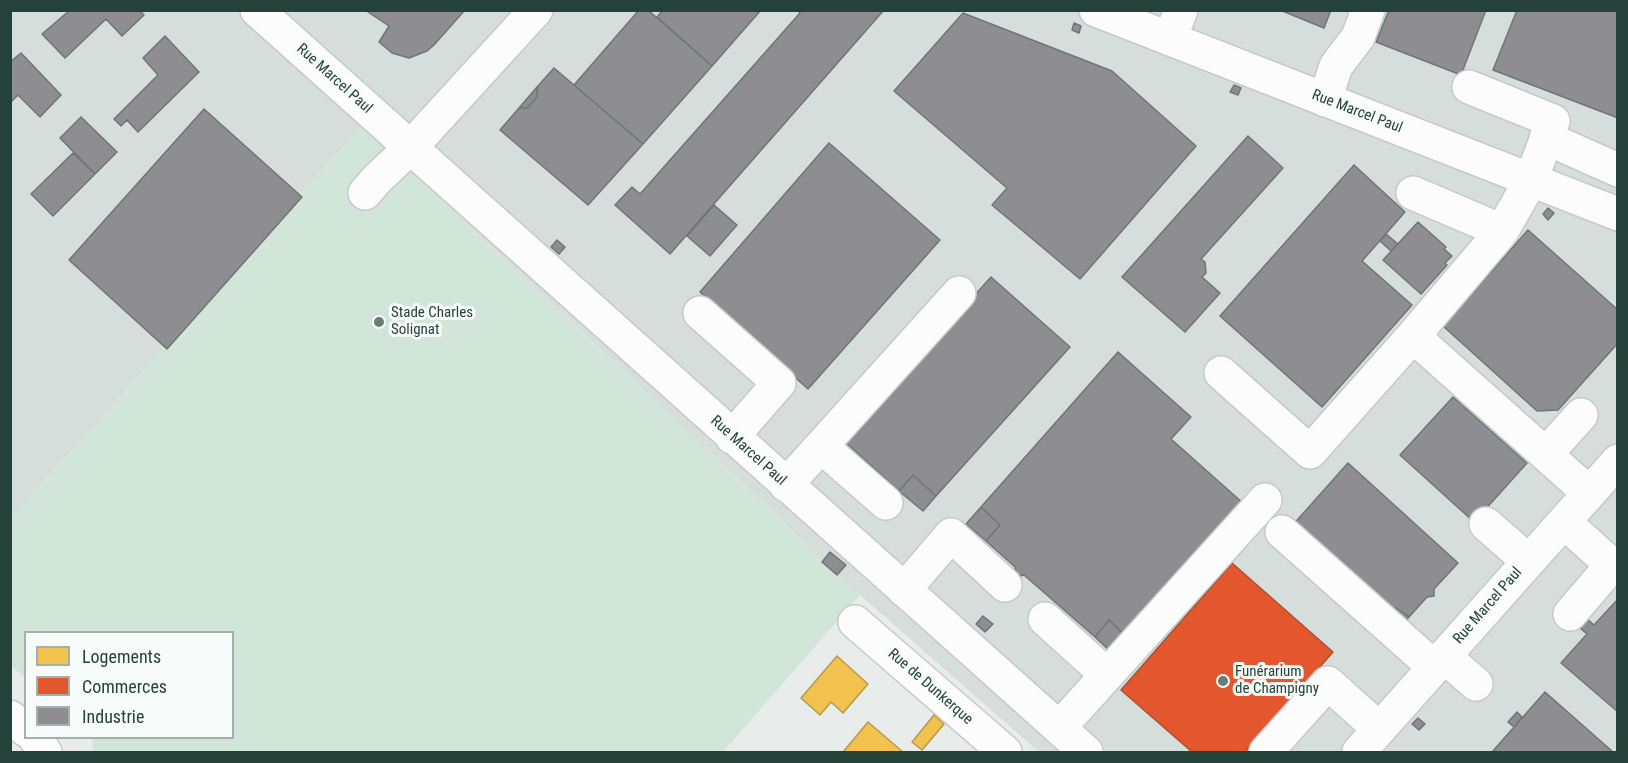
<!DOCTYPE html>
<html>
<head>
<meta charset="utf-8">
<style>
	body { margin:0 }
	#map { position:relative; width:1628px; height:763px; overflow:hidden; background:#e8edeb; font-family:"Roboto Condensed",sans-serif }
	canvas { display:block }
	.frame { position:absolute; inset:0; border:12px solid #24423a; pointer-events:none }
	.legend { position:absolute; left:24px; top:631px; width:210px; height:108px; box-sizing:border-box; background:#f7fbf9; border:2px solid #a3b1ad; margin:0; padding:8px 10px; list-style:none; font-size:18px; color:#24423a }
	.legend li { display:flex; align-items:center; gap:12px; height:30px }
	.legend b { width:30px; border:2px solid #a3b1ad }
</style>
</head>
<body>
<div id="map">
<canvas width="1628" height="763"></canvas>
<div class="frame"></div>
<ul class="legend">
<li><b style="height:16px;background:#f2c14e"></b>Logements</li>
<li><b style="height:16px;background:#e4572e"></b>Commerces</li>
<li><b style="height:16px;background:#8d8d92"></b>Industrie</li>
</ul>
</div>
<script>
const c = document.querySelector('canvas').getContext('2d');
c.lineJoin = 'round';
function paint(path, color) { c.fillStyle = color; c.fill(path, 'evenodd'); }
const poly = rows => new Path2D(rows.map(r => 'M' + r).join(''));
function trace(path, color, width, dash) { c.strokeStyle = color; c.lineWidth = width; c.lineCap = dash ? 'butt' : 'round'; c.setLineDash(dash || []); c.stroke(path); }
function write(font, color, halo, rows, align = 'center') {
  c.font = font + ' "Roboto Condensed",sans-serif'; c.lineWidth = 6; c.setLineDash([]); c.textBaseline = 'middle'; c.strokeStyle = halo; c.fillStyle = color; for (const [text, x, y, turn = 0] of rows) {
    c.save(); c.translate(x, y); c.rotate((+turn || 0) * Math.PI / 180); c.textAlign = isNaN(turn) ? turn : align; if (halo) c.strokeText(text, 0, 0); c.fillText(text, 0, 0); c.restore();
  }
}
const built = poly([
	[11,11,1617,11,1617,752,1039,752,860,595,363,125,11,519]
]);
const green = poly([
	[363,125,860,595,723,752,93,752,92,738,232,738,232,632,26,632,25,678,11,666,11,519]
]);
const homes = poly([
	[837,656,868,684,843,713,831,702,820,715,801,698,837,656],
	[934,715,944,724,922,750,912,742,934,715],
	[868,722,903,752,843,752,868,722]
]);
const shops = poly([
	[1232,563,1333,652,1245,752,1192,752,1121,690,1232,563]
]);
const industry = poly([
	[70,10,139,10,144,15,122,36,106,19,65,58,42,34,70,10],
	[365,10,465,10,433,46,427,51,409,58,392,53,379,42,389,26,365,10],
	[639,10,648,10,712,66,643,144,574,85,639,10],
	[663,10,761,10,712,66,657,17,663,10],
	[797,10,884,10,670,254,615,205,632,187,640,194,800,13,797,10],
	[1280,10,1331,10,1324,28,1280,10],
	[1389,10,1486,10,1461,75,1376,42,1389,10],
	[1517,10,1618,10,1618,118,1493,70,1517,10],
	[963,13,1112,71,1196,146,1080,279,992,205,1007,188,894,91,963,13],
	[1074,23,1081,26,1079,33,1072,30,1074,23],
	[165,36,199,72,138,132,127,120,121,126,114,119,158,75,143,58,165,36],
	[21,53,61,95,40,117,18,95,10,103,10,62,21,53],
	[554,68,643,144,588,205,500,130,519,108,527,108,537,97,537,87,554,68],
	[1234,85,1241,88,1238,95,1230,92,1234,85],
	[537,87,537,97,527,108,519,108,537,87],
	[204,109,302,197,167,349,69,260,204,109],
	[81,117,117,152,95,174,60,138,81,117],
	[1248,136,1283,168,1201,259,1205,262,1206,273,1202,277,1220,293,1185,332,1122,277,1248,136],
	[829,143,940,240,808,389,700,292,829,143],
	[73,153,95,174,53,216,31,194,73,153],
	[1354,165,1405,212,1362,261,1412,305,1322,407,1220,316,1354,165],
	[714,205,737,225,710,256,687,236,714,205],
	[1548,208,1554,213,1548,220,1543,214,1548,208],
	[1418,222,1446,247,1444,249,1452,256,1445,263,1447,265,1421,294,1383,260,1418,222],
	[1528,230,1618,310,1618,343,1558,410,1537,411,1443,326,1528,230],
	[1386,234,1398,244,1391,251,1380,241,1386,234],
	[557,240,565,247,559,254,551,247,557,240],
	[991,277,1070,347,936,496,913,475,899,491,844,441,991,277],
	[1118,352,1191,417,1171,439,1244,504,1127,637,1109,620,1095,637,1024,575,1016,577,1015,567,986,541,1000,525,981,507,1118,352],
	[1453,397,1527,463,1474,522,1400,455,1453,397],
	[1348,463,1458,563,1434,589,1434,596,1427,597,1409,617,1396,608,1391,614,1291,527,1348,463],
	[913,475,936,496,923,511,899,491,913,475],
	[981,507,1000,525,986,541,966,524,981,507],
	[830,552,846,565,837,575,822,562,830,552],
	[1618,599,1618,712,1561,663,1587,634,1579,627,1587,619,1594,625,1618,599],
	[1396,608,1409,617,1403,624,1391,614,1396,608],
	[983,616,993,624,985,632,976,624,983,616],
	[1109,620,1127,637,1112,653,1095,637,1109,620],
	[1545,692,1613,752,1492,752,1545,692],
	[1517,712,1522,717,1514,727,1508,722,1517,712],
	[1418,718,1425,724,1419,730,1412,724,1418,718]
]);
const minor = poly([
	[257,10,1086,752],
	[1096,10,1618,214],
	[1170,39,1181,10],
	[1325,100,1336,66,1358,37,1368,10],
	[1546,138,1618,170],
	[365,193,377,179,410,148,536,10],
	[1413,193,1502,231],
	[700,313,779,383,732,437],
	[1413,336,1502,231,1531,180,1553,121,1469,87],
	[1221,373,1310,452,1413,336,1589,493],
	[822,447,886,503],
	[1546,454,1581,415],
	[786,485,959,293],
	[1564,522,1612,565,1570,614],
	[1486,524,1528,561],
	[1282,532,1434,667],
	[904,590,951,535,1005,585],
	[1045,619,1107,675],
	[855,622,1005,752],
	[1444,656,1476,684],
	[10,717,26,730],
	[1059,728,1265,500],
	[35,738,45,752],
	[1266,752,1328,683,1379,729],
	[1359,752,1618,461]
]);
const markers = [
	[379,322,6,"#697e78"],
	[1223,681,6,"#697e78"]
];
const streetNames = [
	["Rue Marcel Paul",334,79,42],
	["Rue Marcel Paul",1357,112,21],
	["Rue Marcel Paul",748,451,42],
	["Rue Marcel Paul",1488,606,-49],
	["Rue de Dunkerque",930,687,41]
];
const poiNames = [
	["Stade Charles",391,313],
	["Solignat",391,330],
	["Funérarium",1235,672],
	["de Champigny",1235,689]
];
paint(built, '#d6dedb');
paint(green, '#d1e6d8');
paint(homes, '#f2c14e');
trace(homes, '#b49b48', 1.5);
paint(shops, '#e4572e');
trace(shops, '#aa5132', 1.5);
paint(industry, '#8d8d92');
trace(industry, '#6e7678', 1.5);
trace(minor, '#c5cac8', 36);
trace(minor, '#fcfcfc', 33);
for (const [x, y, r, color] of markers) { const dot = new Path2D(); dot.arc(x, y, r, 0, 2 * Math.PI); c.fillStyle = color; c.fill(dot); trace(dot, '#f7fbf9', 2); }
write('15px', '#24423a', '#f7fbf9', streetNames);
write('15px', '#24423a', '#f7fbf9', poiNames, 'left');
</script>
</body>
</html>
